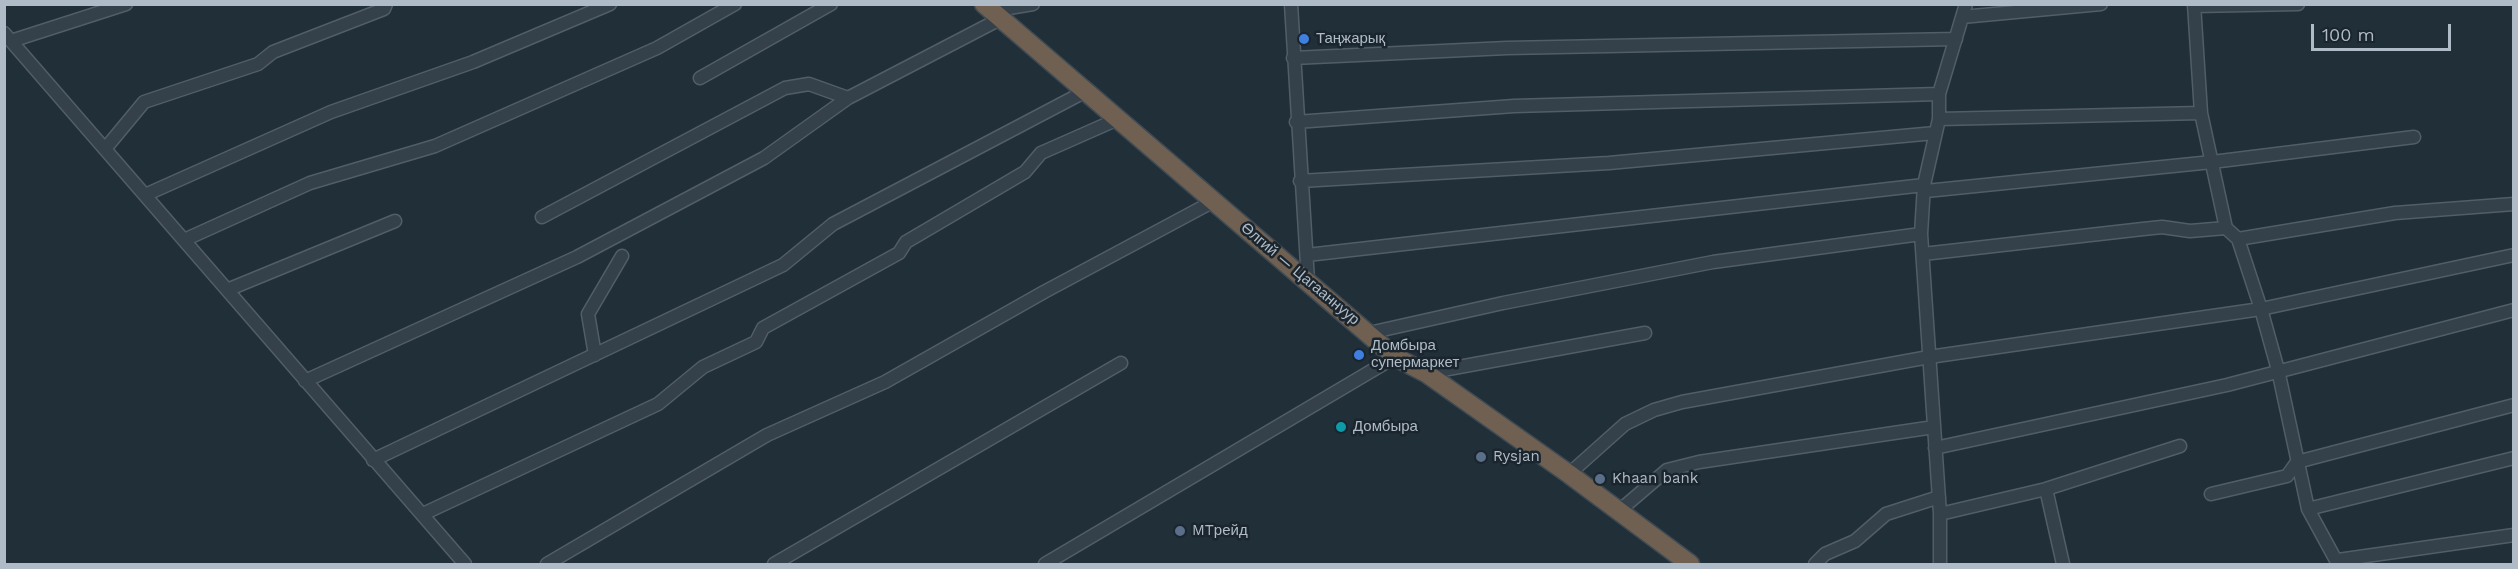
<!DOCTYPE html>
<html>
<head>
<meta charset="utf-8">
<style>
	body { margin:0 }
	#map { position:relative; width:2518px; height:569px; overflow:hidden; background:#212f39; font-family:"Work Sans",sans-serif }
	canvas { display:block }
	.frame { position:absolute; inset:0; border:6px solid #afbbc6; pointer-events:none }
	.scale { position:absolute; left:2311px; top:24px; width:140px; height:27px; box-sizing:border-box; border:3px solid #afbbc6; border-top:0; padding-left:8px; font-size:18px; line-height:21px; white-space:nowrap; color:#afbbc6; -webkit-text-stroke:4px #1a252e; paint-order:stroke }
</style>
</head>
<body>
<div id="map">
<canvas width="2518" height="569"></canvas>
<div class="frame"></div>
<div class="scale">100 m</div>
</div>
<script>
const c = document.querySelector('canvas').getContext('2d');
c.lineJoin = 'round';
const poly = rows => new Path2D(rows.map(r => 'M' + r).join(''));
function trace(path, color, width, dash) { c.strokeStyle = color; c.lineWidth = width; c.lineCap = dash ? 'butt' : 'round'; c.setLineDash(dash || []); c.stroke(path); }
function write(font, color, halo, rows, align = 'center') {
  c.font = font + ' "Work Sans",sans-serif'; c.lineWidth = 5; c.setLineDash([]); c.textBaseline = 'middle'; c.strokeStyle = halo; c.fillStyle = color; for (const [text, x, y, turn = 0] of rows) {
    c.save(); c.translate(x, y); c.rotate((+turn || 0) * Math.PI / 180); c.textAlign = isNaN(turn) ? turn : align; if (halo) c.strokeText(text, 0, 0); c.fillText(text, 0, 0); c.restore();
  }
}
const minor = poly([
	[1291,4,1308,281],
	[2194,4,2201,113,2226,228,2238,239,2261,309,2278,370,2308,509,2338,564],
	[2194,6,2298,4],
	[991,11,1033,4],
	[1962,17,2101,4],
	[4,33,465,564],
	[11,41,126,4],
	[1293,58,1507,48,1956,39],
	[700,78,831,4],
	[1939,119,2201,113],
	[1296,122,1514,106,1939,94],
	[105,149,144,102,258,64,273,52,384,9,386,4],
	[1300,181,1609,163,1935,133],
	[1926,191,2212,162,2414,137],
	[145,195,331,112,473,62,610,4],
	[542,217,785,88,809,84,848,98],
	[2238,239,2395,213,2514,204],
	[184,240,310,183,435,146,657,48,735,4],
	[1923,254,2143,229,2162,227,2190,231,2226,228],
	[1307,255,1924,185],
	[227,290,395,221],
	[1369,333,1503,303,1713,262,1921,234],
	[595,355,588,314,622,256],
	[1426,373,1645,333],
	[305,381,577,257,764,158,848,98,1000,19],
	[1935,448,2227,385,2514,310],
	[373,460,783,265,833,224,1086,91],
	[1569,474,1625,424,1654,410,1682,402,1929,357,2261,309,2514,255],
	[2046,489,2063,564],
	[2211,494,2287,476,2297,462,2514,405],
	[2308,509,2514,458],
	[1619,511,1667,470,1699,462,1934,427],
	[423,514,658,404,703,367,756,342,763,328,899,253,906,242,1025,172,1041,153,1118,119],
	[1940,514,2046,489,2180,446],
	[2338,560,2514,535],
	[547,564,767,435,885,382,1044,292,1214,201],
	[774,564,1121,363],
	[1045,564,1395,357],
	[1815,564,1825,554,1855,541,1886,514,1939,497],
	[1940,564,1940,514,1921,234,1924,185,1939,119,1939,94,1966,4]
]);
const highway = poly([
	[984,4,1395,357,1426,373,1569,474,1690,564]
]);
const markers = [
	[1304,39,6,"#3f7fe0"],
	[1359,355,6,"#3f7fe0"],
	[1341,427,6,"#0f9aa8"],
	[1481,457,6,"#5c6f8a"],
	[1600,479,6,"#5c6f8a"],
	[1180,531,6,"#5c6f8a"]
];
const poiNames = [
	["Таңжарық",1316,39],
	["Домбыра",1371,346],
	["супермаркет",1371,363],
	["Домбыра",1353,427],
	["Rysjan",1493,457],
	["Khaan bank",1612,479],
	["MTрейд",1192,531]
];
const streetNames = [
	["Өлгий — Цагааннуур",1300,274,40]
];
trace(minor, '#525e67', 15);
trace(highway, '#3f4b54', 21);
trace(minor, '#34404a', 12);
trace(highway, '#706051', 18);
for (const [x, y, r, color] of markers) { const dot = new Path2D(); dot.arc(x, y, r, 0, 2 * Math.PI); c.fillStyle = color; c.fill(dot); trace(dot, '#1a252e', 2); }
write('15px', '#afbbc6', '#1a252e', poiNames, 'left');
write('15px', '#afbbc6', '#1a252e', streetNames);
</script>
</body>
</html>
